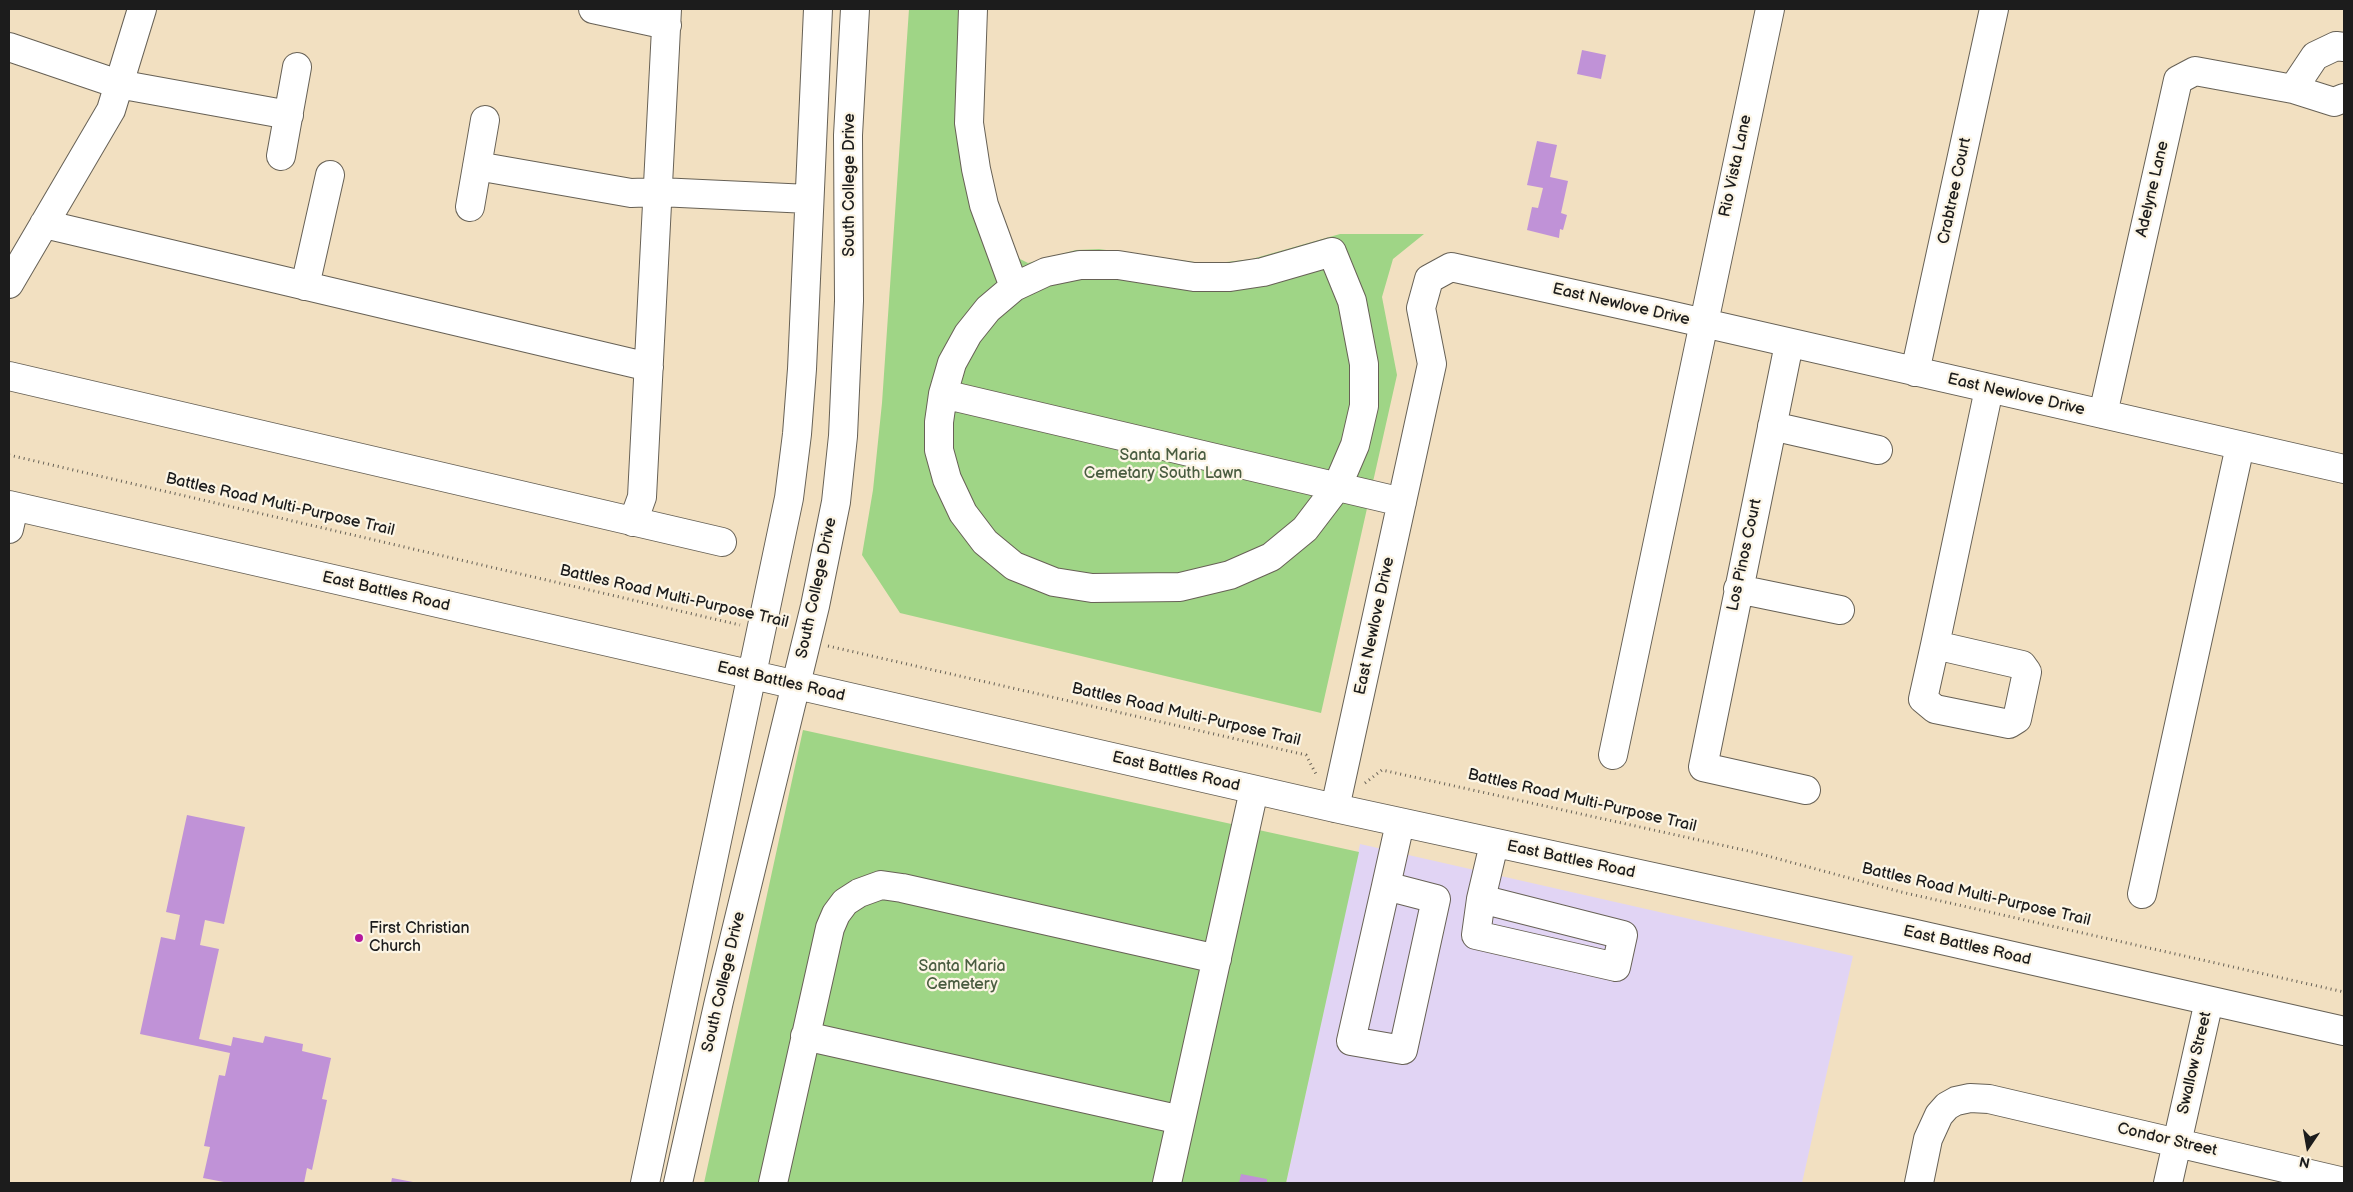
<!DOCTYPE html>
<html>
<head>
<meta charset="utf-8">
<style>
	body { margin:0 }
	#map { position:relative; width:2353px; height:1192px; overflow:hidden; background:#f2e0c1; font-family:"Balsamiq Sans",sans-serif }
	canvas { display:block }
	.frame { position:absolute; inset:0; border:10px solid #1c1c1c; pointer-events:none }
	.north { position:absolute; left:2283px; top:1122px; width:50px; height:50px; -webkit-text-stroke:4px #fcf5e5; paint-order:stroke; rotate:192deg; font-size:14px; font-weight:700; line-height:20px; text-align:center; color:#1c1c1c }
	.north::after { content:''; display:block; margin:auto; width:18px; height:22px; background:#1c1c1c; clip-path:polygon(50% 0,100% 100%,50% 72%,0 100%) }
</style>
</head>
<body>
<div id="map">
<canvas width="2353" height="1192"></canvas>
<div class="frame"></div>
<div class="north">N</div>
</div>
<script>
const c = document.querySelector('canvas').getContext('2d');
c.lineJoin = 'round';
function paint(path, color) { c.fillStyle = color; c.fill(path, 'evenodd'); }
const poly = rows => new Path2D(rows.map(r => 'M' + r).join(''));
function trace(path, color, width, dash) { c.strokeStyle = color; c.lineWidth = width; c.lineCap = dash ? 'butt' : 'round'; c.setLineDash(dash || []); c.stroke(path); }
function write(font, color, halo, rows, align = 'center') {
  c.font = font + ' "Balsamiq Sans",sans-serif'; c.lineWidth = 4.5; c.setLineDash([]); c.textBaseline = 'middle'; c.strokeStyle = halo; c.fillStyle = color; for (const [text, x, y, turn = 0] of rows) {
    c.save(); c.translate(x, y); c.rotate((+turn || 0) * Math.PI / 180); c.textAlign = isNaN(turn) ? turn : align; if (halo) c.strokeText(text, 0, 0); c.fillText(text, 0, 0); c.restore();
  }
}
const built = poly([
	[1360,844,1853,956,1802,1183,1286,1183]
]);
const green = poly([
	[909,9,985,9,981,107,984,147,998,208,1015,253,1020,259,1028,263,1076,250,1099,249,1209,264,1252,259,1340,234,1424,234,1393,259,1382,297,1397,375,1321,713,900,613,862,555,873,490,882,403],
	[803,730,1359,852,1286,1183,704,1183]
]);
const building = poly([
	[1582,50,1606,55,1601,79,1577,74],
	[1537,141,1557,145,1550,177,1568,181,1561,213,1567,215,1563,230,1560,229,1559,238,1527,230,1532,207,1538,208,1543,188,1527,185],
	[187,815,245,827,224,924,205,920,200,945,219,949,199,1039,231,1046,233,1037,263,1043,265,1036,303,1044,302,1051,331,1058,322,1099,327,1100,312,1170,307,1168,304,1183,229,1183,203,1178,210,1147,204,1146,219,1075,225,1076,230,1053,140,1034,161,937,175,940,180,915,166,912],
	[1241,1174,1267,1179,1267,1183,1239,1183],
	[392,1178,413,1182,413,1183,391,1183]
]);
const path = poly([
	[9,455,740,625],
	[828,646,1306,755,1317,776],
	[1365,783,1382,770,1753,852,1901,892,2344,992]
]);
const minor = poly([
	[593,9,667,25],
	[973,9,969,123,976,169,984,205,1014,287],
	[9,47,118,84,289,115],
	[2293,89,2315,56,2336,46,2344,47],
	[281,156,297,67],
	[477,166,631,193,659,192,809,199],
	[470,207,485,120],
	[44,224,649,367],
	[1332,252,1352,301,1364,364,1364,406,1355,445,1337,487,1305,529,1271,557,1230,575,1180,587,1092,588,1054,582,1014,566,985,542,963,513,947,479,939,450,939,422,943,394,952,363,968,334,988,309,1014,287,1046,272,1080,265,1118,265,1194,277,1230,277,1263,272,1332,252],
	[9,284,111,110,142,9],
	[305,286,330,175],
	[1789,344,1703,767,1806,790],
	[1915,372,1994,9],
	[9,376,722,542],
	[943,394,1402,502],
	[2103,414,2178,80,2195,71,2293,89,2334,102,2344,98],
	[1772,426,1878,450],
	[9,505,1335,808,1911,933,2344,1031],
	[633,522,642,497,667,9],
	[9,529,14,507],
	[1738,589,1840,610],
	[1935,645,2022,665,2027,672,2017,719,2009,724,1935,709,1923,699,1935,645,1989,389],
	[1613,755,1770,9],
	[1335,808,1432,364,1421,308,1429,279,1451,267,1660,313,2344,469],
	[1386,886,1436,899,1403,1050,1351,1041,1386,886,1400,823],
	[2142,894,2240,446],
	[1481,899,1623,935,1616,967,1476,935,1481,899],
	[1481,899,1494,844],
	[805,1036,1181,1120],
	[645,1183,789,498,797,434,802,369,818,9],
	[678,1183,719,1001,815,606,836,502,843,436,849,301,848,135,855,9],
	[773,1183,830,928,836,914,845,902,859,893,881,885,902,888,1217,959],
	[1167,1183,1254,790],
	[1919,1183,1928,1139,1939,1115,1947,1106,1956,1101,1970,1098,1989,1099,2344,1182],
	[2168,1183,2209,1001]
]);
const markers = [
	[359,938,5,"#b5179e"]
];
const streetNames = [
	["Rio Vista Lane",1736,166,-78],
	["South College Drive",850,185,-90],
	["Adelyne Lane",2153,189,-77],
	["Crabtree Court",1955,191,-78],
	["East Newlove Drive",1621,305,13],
	["East Newlove Drive",2016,395,13],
	["Battles Road Multi-Purpose Trail",280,505,13],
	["Los Pinos Court",1745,555,-78],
	["South College Drive",817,588,-78],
	["East Battles Road",386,592,13],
	["Battles Road Multi-Purpose Trail",674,597,13],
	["East Newlove Drive",1375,626,-78],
	["East Battles Road",781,682,13],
	["Battles Road Multi-Purpose Trail",1186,715,13],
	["East Battles Road",1176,772,13],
	["Battles Road Multi-Purpose Trail",1582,801,13],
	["East Battles Road",1571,860,12],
	["Battles Road Multi-Purpose Trail",1976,895,13],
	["East Battles Road",1967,946,13],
	["South College Drive",724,982,-77],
	["Swallow Street",2195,1063,-77],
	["Condor Street",2167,1140,13]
];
const parkNames = [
	["Santa Maria",1163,456],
	["Cemetary South Lawn",1163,474],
	["Santa Maria",962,967],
	["Cemetery",962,985]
];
const poiNames = [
	["First Christian",369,929],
	["Church",369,947]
];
paint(built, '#e1d4f4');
paint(green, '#9fd586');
paint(building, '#c092d7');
trace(minor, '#676156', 30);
trace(path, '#676156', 3, [1, 4]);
trace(minor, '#fff', 28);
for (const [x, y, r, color] of markers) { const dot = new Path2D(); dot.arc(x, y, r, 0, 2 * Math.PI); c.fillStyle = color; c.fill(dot); trace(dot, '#fcf5e5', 2); }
write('16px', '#1c1c1c', '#fcf5e5', streetNames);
write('16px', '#4a5d41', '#fcf5e5', parkNames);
write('16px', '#1c1c1c', '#fcf5e5', poiNames, 'left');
</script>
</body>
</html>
